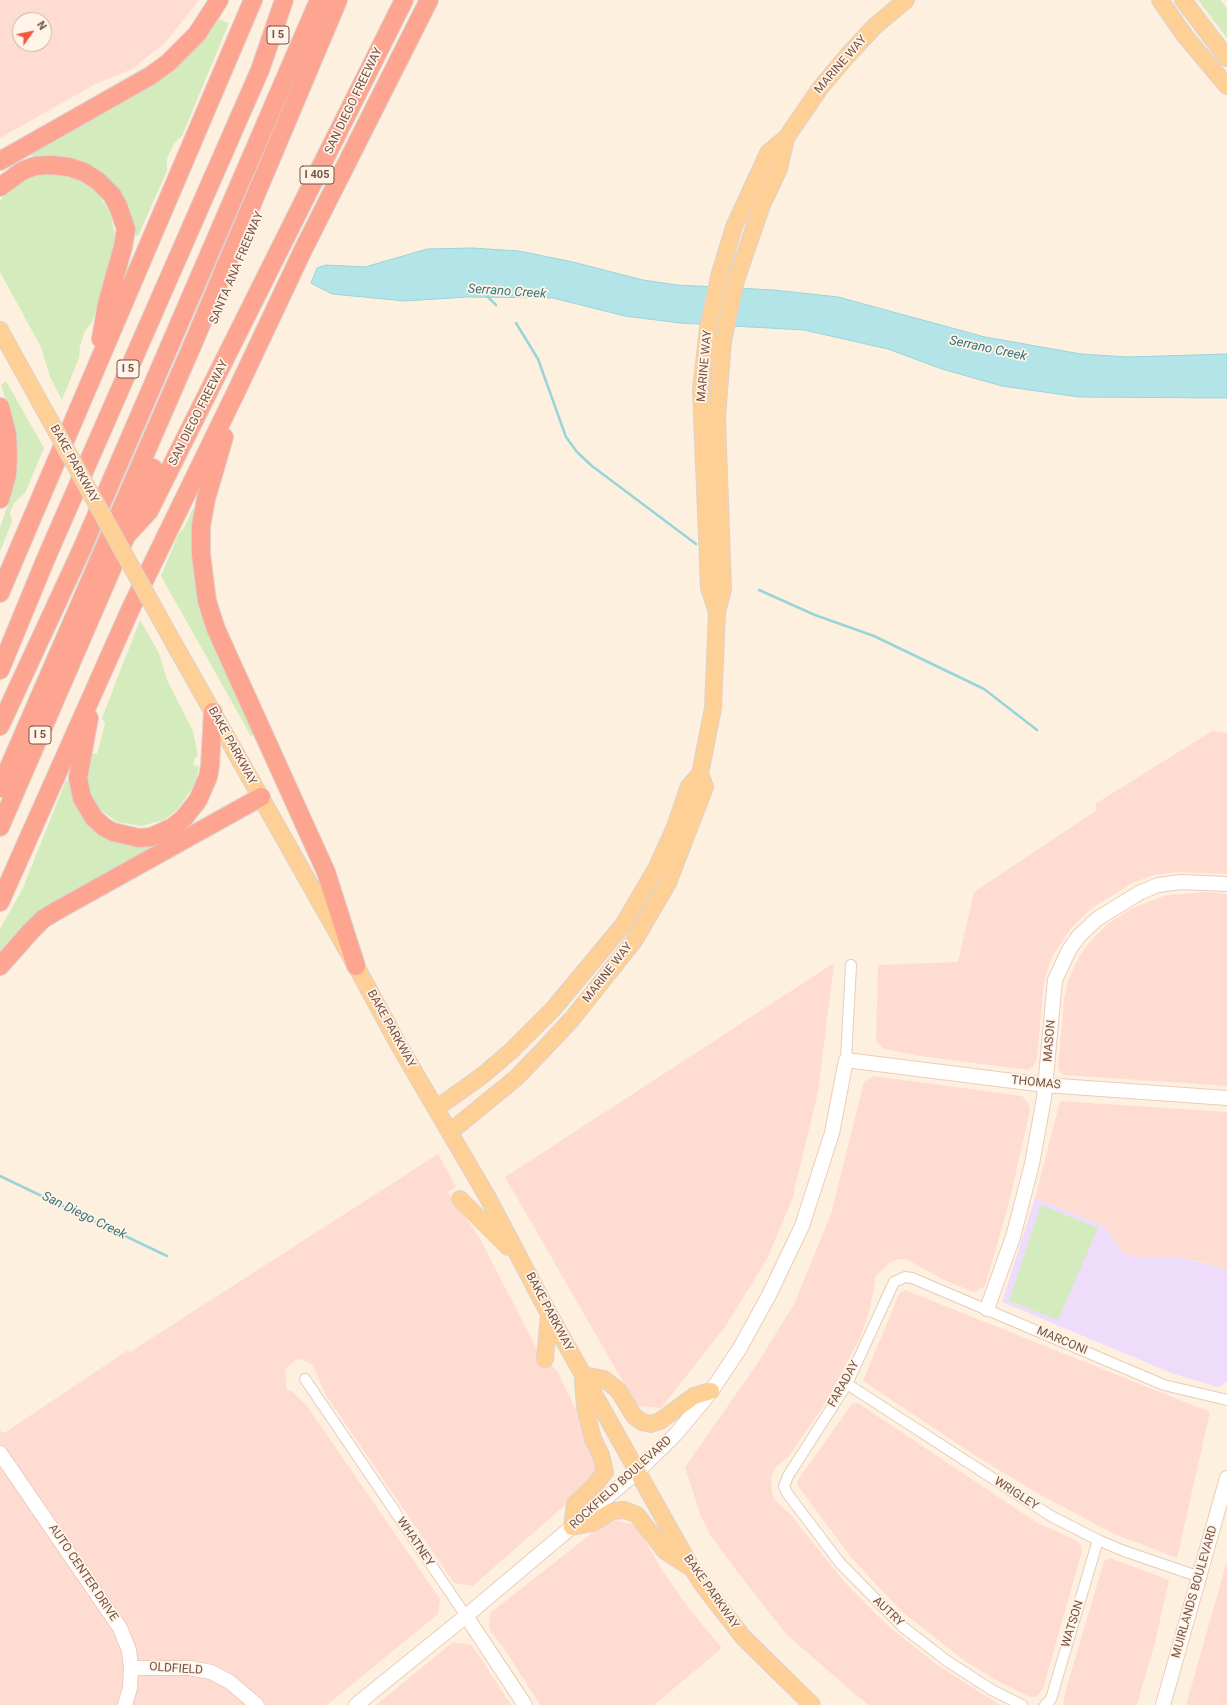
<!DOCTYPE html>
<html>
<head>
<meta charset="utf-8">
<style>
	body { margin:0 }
	#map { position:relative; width:1227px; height:1705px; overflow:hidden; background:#fef0df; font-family:Roboto,sans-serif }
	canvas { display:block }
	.north { position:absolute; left:12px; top:12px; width:40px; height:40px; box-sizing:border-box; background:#fff4e7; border:1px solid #c8b4a6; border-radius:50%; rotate:57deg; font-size:11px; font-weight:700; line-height:16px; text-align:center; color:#765345 }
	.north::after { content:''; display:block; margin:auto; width:14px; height:18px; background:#f2563b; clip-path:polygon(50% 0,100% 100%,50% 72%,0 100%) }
</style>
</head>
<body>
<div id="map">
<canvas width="1227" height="1705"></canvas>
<div class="north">N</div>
</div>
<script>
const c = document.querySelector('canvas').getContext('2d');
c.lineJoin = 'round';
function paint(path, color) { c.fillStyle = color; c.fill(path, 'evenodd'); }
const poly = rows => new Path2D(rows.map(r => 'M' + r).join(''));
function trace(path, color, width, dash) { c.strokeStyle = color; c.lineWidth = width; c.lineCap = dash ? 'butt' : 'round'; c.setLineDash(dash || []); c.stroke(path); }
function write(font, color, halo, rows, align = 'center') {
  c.font = font + ' Roboto,sans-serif'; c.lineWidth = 3.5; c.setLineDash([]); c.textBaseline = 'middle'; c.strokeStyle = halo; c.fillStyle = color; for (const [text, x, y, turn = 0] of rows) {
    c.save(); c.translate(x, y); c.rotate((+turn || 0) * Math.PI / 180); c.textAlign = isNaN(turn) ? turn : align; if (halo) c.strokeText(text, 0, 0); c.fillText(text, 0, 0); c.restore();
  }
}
const commercial = poly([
	[0,0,199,0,166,42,132,69,94,85,0,138],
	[20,20,44,20,44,44,20,44],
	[1212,731,1227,733,1227,874,1179,872,1154,875,1132,883,1092,908,1071,928,1052,957,1049,965,1044,983,1037,1058,1033,1067,1028,1070,920,1056,884,1049,879,1045,876,1040,878,965,958,962,974,892,1097,810,1095,804],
	[1208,892,1227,894,1227,1086,1065,1075,1062,1074,1058,1069,1064,1000,1068,980,1080,955,1094,937,1109,923,1131,909,1166,895],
	[834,963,818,1092,792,1200,767,1259,725,1327,661,1408,637,1406,505,1177],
	[873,1076,1022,1096,1028,1103,1030,1110,1009,1203,985,1286,980,1289,974,1292,946,1281,906,1259,899,1259,889,1263,876,1276,869,1313,860,1338,825,1404,789,1456,776,1467,771,1477,772,1493,775,1500,791,1515,845,1583,888,1626,936,1664,1000,1705,869,1705,857,1696,786,1634,736,1570,710,1535,700,1514,685,1467,757,1364,794,1304,831,1214,864,1082],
	[1060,1101,1227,1112,1227,1269,1192,1260,1146,1258,1124,1254,1104,1226,1035,1198],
	[438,1154,456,1187,448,1192,479,1237,539,1353,557,1371,573,1403,594,1455,598,1476,473,1586,454,1583,325,1394,313,1365,301,1359,296,1360,286,1368,285,1372,287,1390,293,1392,307,1406,440,1599,438,1614,327,1705,0,1705,0,1431,4,1433,128,1350,130,1352],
	[905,1290,1210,1412,1177,1558,1112,1533,1035,1492,976,1456,863,1381,899,1294],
	[858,1403,1036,1522,1077,1541,1081,1545,1082,1551,1043,1689,1036,1697,1030,1697,996,1680,965,1661,900,1610,850,1556,798,1486,797,1481,852,1404],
	[610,1519,636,1525,662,1570,690,1610,722,1648,654,1705,540,1705,507,1653,489,1629,490,1613],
	[1110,1558,1169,1580,1155,1642,1137,1705,1063,1705,1067,1686,1104,1561],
	[1227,1561,1227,1705,1186,1705],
	[453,1642,472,1645,511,1705,376,1705]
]);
const education = poly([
	[1035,1198,1104,1226,1124,1254,1146,1258,1182,1258,1227,1269,1227,1382,1218,1387,1174,1374,1002,1302]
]);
const green = poly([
	[1198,0,1221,0,1227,9,1227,38],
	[218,19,229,23,182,136,174,143,167,159,167,171,138,236,132,233,121,197,34,159,31,153,158,82,193,51],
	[47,174,62,175,75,178,96,192,110,211,115,235,110,266,92,322,85,331,80,346,79,358,62,400,50,377,41,347,0,272,0,201,9,190,21,181,35,176],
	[6,381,44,448,25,493,14,503,10,513,12,521,0,552,0,528,8,504,13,477,7,404,1,385],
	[193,508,197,509,194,532,257,732,251,736,161,576,179,533,184,528],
	[140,620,159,653,167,680,193,731,198,756,195,758,193,765,199,766,196,781,189,793,176,811,164,820,141,826,118,822,100,810,91,795,88,785,87,775,92,753,97,754,105,724,102,718],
	[66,780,71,782,84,817,153,840,157,847,0,954,0,929,22,890],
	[1041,1205,1098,1228,1058,1320,1009,1301]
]);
const water = poly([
	[472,248,519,251,573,262,643,280,677,285,774,290,838,297,985,337,1081,354,1127,357,1227,354,1227,398,1079,397,1002,386,942,369,888,349,804,330,680,323,625,316,553,298,468,297,405,301,332,294,311,283,317,268,326,265,365,267,427,249,472,248]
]);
const stream = poly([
	[485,294,496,305],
	[516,323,538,359,566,437,577,452,592,466,696,544],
	[759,590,815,615,874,636,984,689,1037,730],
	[0,1176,167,1256]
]);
const street = poly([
	[846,1060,851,965],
	[305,1379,466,1616],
	[847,1384,1051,1516,1098,1540,1124,1551,1200,1577],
	[1022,1705,992,1690,947,1661,903,1627,840,1563,787,1493,784,1486,788,1476,847,1384,894,1282,905,1277,912,1278,1164,1385,1227,1400],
	[1045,1705,1051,1699,1098,1540]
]);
const secondary = poly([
	[987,1309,1013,1237,1032,1164,1044,1098,1055,980,1069,950,1078,937,1097,919,1139,893,1158,885,1181,882,1227,884],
	[0,1453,120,1628,129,1650,131,1668,130,1688,125,1705],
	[466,1616,525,1705],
	[131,1668,189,1668,211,1672,230,1682,257,1705],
	[356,1705,466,1616,637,1472,676,1434,710,1393,740,1348,769,1295,802,1226,832,1133,846,1060,1045,1085,1227,1098],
	[1163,1705,1227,1478]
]);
const primary = poly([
	[1160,0,1185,36,1227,86],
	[1183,0,1227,58],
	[0,330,41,404],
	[717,612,709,588,701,389,708,328,720,273,734,227,768,153,786,138,821,87,848,55,875,26,906,0],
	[172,640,356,966,401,1049,488,1198,549,1314,691,1567,705,1588,743,1637,812,1705],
	[437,1108,483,1075,511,1051,554,1008,623,925,657,867,675,827,689,786,700,774,713,708,717,612,723,589,717,417,723,341,736,280,762,205,779,169,786,138],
	[450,1132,516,1078,544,1049,572,1019,634,941,668,883,705,787,700,774],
	[460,1199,508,1247],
	[545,1359,549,1314],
	[583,1375,604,1379,618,1390,634,1416,642,1422,651,1424,660,1421,694,1396,711,1391],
	[583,1382,585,1407,593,1439,601,1455,605,1472,594,1486,575,1504,572,1527,593,1523,612,1511,625,1510,637,1515,665,1551,688,1566]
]);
const highway = poly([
	[0,161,150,76,168,63,197,34,219,0],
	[0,187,22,171,35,166,51,165,69,167,84,172,98,181,112,195,118,206,126,229,123,247,107,304,101,339],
	[0,407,7,434,8,456,7,475,0,499],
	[224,437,206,499,201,526,201,554,207,601,216,629,326,872,356,966],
	[131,522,153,468],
	[0,593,253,0],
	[0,670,47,556,260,70,284,0],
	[89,718,78,778,82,798,94,818,104,827,113,832,139,838,151,837,173,827,184,818,198,800,208,777,210,766,213,712],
	[0,726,81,551,319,0],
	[0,788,195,339,338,0],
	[0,827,126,536,149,511,404,0],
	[0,902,131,608,237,390,303,250,429,0],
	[0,966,31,931,43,919,58,910,261,797]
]);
const primaryBridge = poly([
	[41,404,172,640]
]);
const shields = [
	[278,35,22],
	[317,175,34],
	[128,369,22],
	[40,735,22]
];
const shieldNames = [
	["I 5",278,35],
	["I 405",317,175],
	["I 5",128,369],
	["I 5",40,735]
];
const streetNames = [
	["MARINE WAY",841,65,-49],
	["SAN DIEGO FREEWAY",354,101,-64],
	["SANTA ANA FREEWAY",237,268,-67],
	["MARINE WAY",705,366,-85],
	["SAN DIEGO FREEWAY",199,413,-63],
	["BAKE PARKWAY",74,464,61],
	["BAKE PARKWAY",232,746,61],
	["MARINE WAY",608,973,-52],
	["BAKE PARKWAY",391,1029,61],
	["MASON",1050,1041,-85],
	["THOMAS",1036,1083,6],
	["BAKE PARKWAY",549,1312,62],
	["MARCONI",1062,1341,23],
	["FARADAY",844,1384,-61],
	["ROCKFIELD BOULEVARD",621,1483,-42],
	["WRIGLEY",1016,1494,33],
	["WHATNEY",415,1542,56],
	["AUTO CENTER DRIVE",83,1573,56],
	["BAKE PARKWAY",711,1592,55],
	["MUIRLANDS BOULEVARD",1195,1592,-74],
	["AUTRY",888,1612,43],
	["WATSON",1073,1624,-73],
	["OLDFIELD",176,1669,4]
];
const waterNames = [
	["Serrano Creek",507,292,4],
	["Serrano Creek",988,349,12],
	["San Diego Creek",84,1216,26]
];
paint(commercial, '#ffdcd2');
paint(education, '#eddcfa');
paint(green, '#d4ecbd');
paint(water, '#b3e5e8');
trace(water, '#98d5db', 1);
trace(stream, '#98d5db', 2.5);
trace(street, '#e4cdbe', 12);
trace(secondary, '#eacdba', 16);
trace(primary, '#dbd2cf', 18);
trace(highway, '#dbd2cf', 20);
trace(street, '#fff', 10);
trace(secondary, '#fff', 14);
trace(primary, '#ffd095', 16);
trace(highway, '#fda591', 18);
trace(primaryBridge, '#dbd2cf', 18, []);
trace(primaryBridge, '#ffd095', 16);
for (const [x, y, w] of shields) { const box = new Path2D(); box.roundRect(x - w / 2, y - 9, w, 18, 3); c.fillStyle = '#fff4e7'; c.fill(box); trace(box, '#765345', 1); }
write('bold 11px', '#765345', null, shieldNames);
write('12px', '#765345', '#fff4e7', streetNames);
write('italic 13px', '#38767d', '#fff4e7', waterNames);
</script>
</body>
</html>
